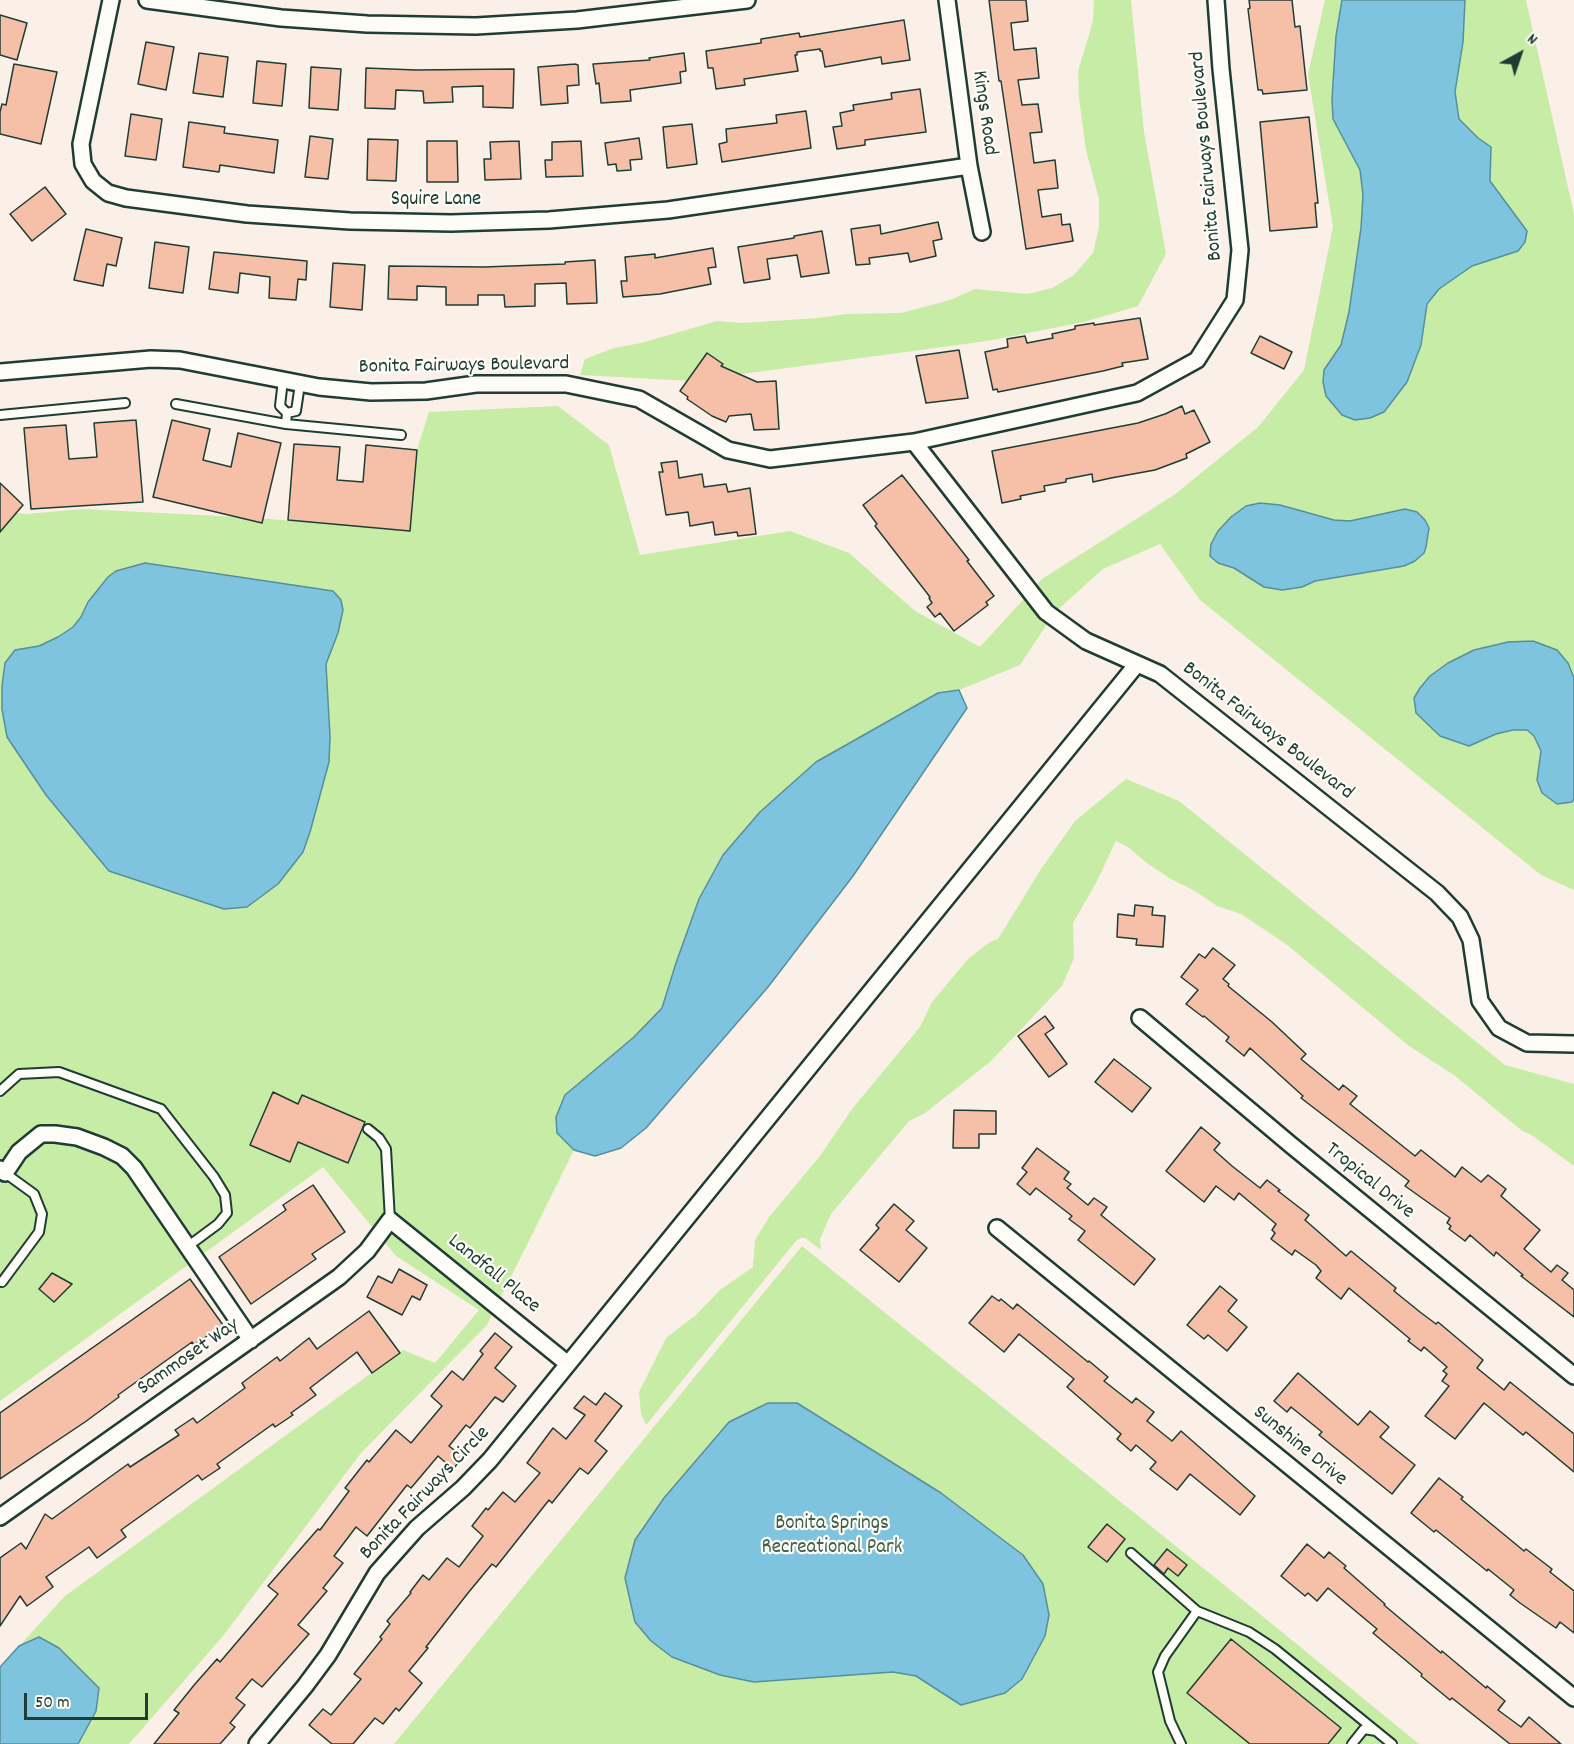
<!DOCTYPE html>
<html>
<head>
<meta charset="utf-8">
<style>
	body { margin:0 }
	#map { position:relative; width:1574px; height:1744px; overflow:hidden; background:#fbf0e7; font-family:Dekko,sans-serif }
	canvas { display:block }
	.north { position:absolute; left:1490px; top:24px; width:60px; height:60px; -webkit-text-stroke:4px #fdfcf7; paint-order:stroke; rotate:40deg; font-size:16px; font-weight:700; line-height:24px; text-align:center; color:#1f3d34 }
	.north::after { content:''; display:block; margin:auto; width:21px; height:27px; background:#1f3d34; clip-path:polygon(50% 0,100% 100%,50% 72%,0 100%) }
	.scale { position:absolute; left:24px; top:1693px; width:124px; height:27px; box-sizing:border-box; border:3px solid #1f3d34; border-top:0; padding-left:8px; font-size:18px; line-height:21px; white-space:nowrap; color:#1f3d34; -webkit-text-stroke:4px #fdfcf7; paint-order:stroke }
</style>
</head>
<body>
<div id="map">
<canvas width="1574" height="1744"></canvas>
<div class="north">N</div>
<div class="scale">50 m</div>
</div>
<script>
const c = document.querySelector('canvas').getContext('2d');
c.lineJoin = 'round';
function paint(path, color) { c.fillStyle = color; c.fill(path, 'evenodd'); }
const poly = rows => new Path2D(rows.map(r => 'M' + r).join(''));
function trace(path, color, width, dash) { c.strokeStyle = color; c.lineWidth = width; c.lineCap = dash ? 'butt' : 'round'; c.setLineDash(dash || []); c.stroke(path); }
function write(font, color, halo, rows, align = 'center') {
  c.font = font + ' Dekko,sans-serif'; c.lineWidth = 4.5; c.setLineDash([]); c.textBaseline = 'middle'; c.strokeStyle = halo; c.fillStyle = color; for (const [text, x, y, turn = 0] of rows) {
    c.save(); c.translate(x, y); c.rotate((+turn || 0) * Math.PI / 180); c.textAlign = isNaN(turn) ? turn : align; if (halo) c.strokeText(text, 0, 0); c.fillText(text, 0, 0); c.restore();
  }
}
const green = poly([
	[1094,0,1131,0,1144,132,1166,254,1138,306,1084,322,987,341,691,381,580,375,585,359,614,348,641,343,717,321,742,323,819,318,846,314,901,313,950,300,975,289,1028,294,1052,288,1074,275,1093,253,1099,227,1099,199,1086,150,1079,98,1078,71,1093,21],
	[1325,0,1526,0,1574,214,1574,890,1541,875,1200,600,1160,544,1103,569,1055,612,1020,665,959,690,967,708,853,876,768,987,646,1128,621,1148,595,1156,574,1150,487,1325,361,1453,223,1636,129,1744,0,1744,0,1667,65,1596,403,1350,435,1363,479,1310,396,1256,323,1167,0,1401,0,532,16,513,27,514,83,509,258,518,410,531,417,450,429,412,558,406,609,445,640,555,790,531,849,553,915,611,980,647,1042,579,1174,495,1258,427,1304,370,1333,227,1308,74],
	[1126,779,1179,801,1505,1065,1574,1084,1574,1166,1533,1136,1521,1130,1454,1075,1409,1046,1286,944,1241,914,1217,906,1195,891,1171,879,1148,864,1128,847,1116,841,1096,883,1073,923,1074,958,1062,986,990,1062,925,1113,909,1121,831,1214,820,1239,821,1250,805,1238,801,1238,796,1241,646,1425,641,1414,639,1392,666,1338,696,1315,720,1290,753,1267,755,1240,769,1217,820,1156,852,1109,920,1027,932,1002,968,959,990,942,998,939,1041,869,1075,821],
	[802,1246,1228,1588,1419,1744,394,1744]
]);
const water = poly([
	[1342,0,1465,0,1463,42,1455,92,1459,119,1478,138,1491,147,1490,181,1527,231,1525,242,1518,251,1472,266,1439,289,1427,304,1421,345,1407,382,1384,412,1370,418,1355,420,1342,415,1326,396,1323,382,1324,370,1341,345,1349,312,1361,228,1363,195,1360,170,1333,119,1332,99,1336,36,1342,0],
	[1260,503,1280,505,1334,520,1350,521,1405,509,1417,512,1425,520,1429,528,1426,547,1424,553,1415,561,1404,566,1315,581,1302,587,1282,590,1264,587,1234,568,1218,563,1210,556,1211,544,1218,531,1231,517,1246,506,1260,503],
	[145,563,333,591,341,600,343,610,338,633,326,664,330,737,329,762,310,832,303,852,278,884,247,907,224,909,109,871,46,795,7,737,2,709,2,686,5,663,15,650,39,646,58,637,73,627,81,617,88,602,108,577,116,571,145,563],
	[1533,641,1557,650,1568,663,1574,678,1574,799,1572,802,1557,804,1542,793,1537,780,1541,751,1534,736,1527,730,1513,730,1496,734,1469,746,1440,736,1416,713,1414,698,1420,688,1430,676,1448,663,1474,650,1508,642,1533,641],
	[959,690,967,708,853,876,768,987,646,1128,621,1148,595,1156,574,1150,557,1133,556,1117,565,1095,634,1037,662,1008,676,963,699,899,723,855,760,812,816,762,938,693,959,690],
	[768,1403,797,1403,941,1493,1023,1555,1043,1584,1049,1615,1045,1636,1022,1679,1005,1693,961,1705,916,1676,893,1672,754,1682,720,1675,672,1657,651,1641,635,1622,625,1578,635,1540,664,1498,729,1422,768,1403],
	[39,1637,59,1648,99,1688,96,1711,78,1744,0,1744,0,1667,19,1646,39,1637]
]);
const building = poly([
	[989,0,1026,0,1028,21,1011,23,1014,50,1036,48,1039,78,1018,80,1022,105,1038,104,1042,132,1030,133,1034,163,1055,160,1058,188,1038,190,1042,217,1061,214,1062,225,1070,224,1073,241,1026,249,1001,81,999,81,989,0],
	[1249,0,1292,0,1295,27,1300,26,1307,90,1263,94,1262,90,1258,90,1248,9,1250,8,1249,0],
	[0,15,27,23,17,60,0,55,0,15],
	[904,20,910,60,882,64,881,57,825,67,822,51,820,51,820,49,797,52,797,55,795,55,798,71,744,79,745,85,716,89,713,68,708,68,706,51,761,43,761,39,799,33,800,37,904,20],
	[146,42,174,47,166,90,138,84,146,42],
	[199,53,228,57,223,97,193,93,199,53],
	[684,53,686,71,680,72,681,83,630,90,631,101,601,103,599,83,596,84,593,64,650,60,649,58,684,53],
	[257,61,286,64,282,106,253,103,257,61],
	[14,64,57,72,41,144,0,134,0,112,2,104,6,105,14,64],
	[575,64,578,65,579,85,567,86,568,103,541,105,538,67,575,64],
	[311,67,341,69,338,110,309,108,311,67],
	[366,68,416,70,514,69,513,108,483,107,483,86,452,87,453,102,424,103,423,91,396,90,395,109,365,108,366,68],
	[920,89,926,132,865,140,865,145,837,149,833,127,842,126,840,113,854,110,853,105,892,99,891,93,920,89],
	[806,111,811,148,722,162,719,144,727,142,726,129,777,123,776,115,806,111],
	[131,114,162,119,156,160,125,156,131,114],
	[1309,117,1318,203,1315,203,1317,227,1270,231,1260,122,1309,117],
	[189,122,225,127,224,133,278,140,274,173,220,165,219,172,183,167,189,122],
	[692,124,697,164,667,168,663,127,692,124],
	[310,136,333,139,328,179,305,177,310,136],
	[639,138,642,159,630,160,631,170,617,171,616,164,608,165,605,143,639,138],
	[368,139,398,140,396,181,367,180,368,139],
	[427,141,457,141,458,182,427,182,427,141],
	[519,141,521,179,485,180,484,159,491,159,490,142,519,141],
	[581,141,583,176,546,177,545,160,552,160,552,142,581,141],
	[45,187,66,214,32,241,10,214,45,187],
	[938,222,942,239,933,241,936,256,910,262,908,253,869,258,870,264,856,265,851,229,880,225,881,234,938,222],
	[86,229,122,238,116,266,107,264,103,286,74,280,86,229],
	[822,231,829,273,801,277,797,255,767,259,770,279,744,283,738,247,794,238,794,236,822,231],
	[155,242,189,247,183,293,149,288,155,242],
	[713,248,716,267,708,268,711,284,660,294,623,297,621,281,627,281,625,257,655,254,655,258,713,248],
	[214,252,307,261,306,280,298,279,296,300,269,298,270,277,240,273,238,293,209,289,214,252],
	[595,260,597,303,567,304,566,283,535,284,535,306,505,307,504,295,478,295,478,305,446,305,446,287,417,286,417,300,388,299,389,266,484,267,565,264,565,262,595,260],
	[333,263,365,265,362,310,330,307,333,263],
	[1140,318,1148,359,1122,363,1123,366,1103,371,998,392,997,389,993,390,985,352,1008,347,1007,339,1025,336,1027,343,1053,338,1052,334,1075,329,1075,326,1094,323,1094,325,1140,318],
	[1260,336,1292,352,1284,369,1251,353,1260,336],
	[959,350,968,398,926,403,916,356,959,350],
	[707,353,723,364,721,366,757,382,776,381,779,429,754,430,751,414,729,416,726,422,712,416,687,399,688,397,680,391,707,353],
	[1182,406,1185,414,1194,410,1210,442,1186,454,1187,458,1155,470,1111,478,1093,482,1092,474,1066,479,1066,482,1044,486,1045,491,1020,496,1021,499,1002,503,992,451,1138,423,1165,414,1182,406],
	[136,420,143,502,31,509,24,428,66,425,69,459,97,457,94,423,136,420],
	[172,420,210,429,203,460,231,467,238,433,281,443,262,523,153,497,172,420],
	[294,444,340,447,337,480,363,482,366,445,417,450,410,531,288,520,294,444],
	[677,461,679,478,702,474,704,487,726,484,728,492,750,488,756,534,738,536,737,532,715,535,713,522,690,526,688,512,666,515,659,472,663,472,661,463,677,461],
	[902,475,969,560,967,561,994,596,986,602,988,605,954,631,940,613,935,617,927,607,932,603,929,598,930,597,875,526,877,524,863,505,902,475],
	[0,483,23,505,0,532,0,483],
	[1135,905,1153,907,1152,915,1165,916,1163,947,1136,945,1137,939,1117,937,1118,914,1134,916,1135,905],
	[1213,948,1235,965,1223,979,1229,984,1228,986,1272,1022,1306,1054,1301,1059,1339,1090,1343,1085,1357,1096,1350,1104,1415,1156,1421,1150,1455,1177,1462,1167,1481,1182,1488,1175,1506,1189,1501,1196,1540,1230,1524,1249,1551,1272,1557,1265,1568,1273,1562,1280,1574,1290,1574,1317,1521,1276,1523,1275,1496,1252,1494,1256,1470,1235,1465,1241,1449,1229,1451,1226,1447,1223,1450,1218,1405,1186,1409,1181,1301,1098,1303,1096,1250,1048,1244,1056,1226,1041,1229,1037,1204,1016,1203,1017,1186,1004,1198,990,1181,977,1199,954,1205,958,1213,948],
	[1045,1016,1054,1028,1045,1034,1067,1064,1049,1077,1018,1036,1045,1016],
	[1114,1059,1151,1088,1132,1112,1095,1082,1114,1059],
	[273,1092,298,1104,302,1095,365,1122,348,1163,298,1142,290,1162,250,1145,273,1092],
	[954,1110,996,1111,996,1134,979,1134,979,1148,953,1148,954,1110],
	[1201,1127,1220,1143,1214,1150,1232,1166,1260,1188,1267,1180,1280,1190,1278,1191,1309,1215,1305,1220,1346,1256,1351,1251,1396,1288,1394,1291,1420,1312,1436,1324,1438,1322,1483,1360,1477,1368,1504,1390,1510,1382,1574,1434,1574,1472,1526,1432,1523,1435,1484,1403,1455,1439,1425,1416,1449,1386,1442,1381,1447,1374,1443,1371,1447,1367,1424,1347,1421,1351,1408,1341,1410,1339,1349,1288,1341,1299,1316,1278,1321,1271,1316,1265,1295,1250,1292,1255,1271,1239,1275,1233,1272,1230,1276,1224,1239,1193,1234,1200,1216,1186,1204,1202,1166,1171,1201,1127],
	[1037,1148,1069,1172,1064,1179,1071,1184,1067,1188,1088,1205,1094,1198,1107,1207,1101,1215,1155,1259,1134,1285,1078,1240,1085,1231,1069,1219,1072,1216,1036,1188,1030,1195,1017,1184,1027,1172,1022,1168,1037,1148],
	[313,1185,345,1232,312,1254,316,1259,251,1304,219,1257,286,1210,283,1205,313,1185],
	[894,1204,914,1221,906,1230,927,1248,899,1282,860,1250,879,1228,876,1225,894,1204],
	[399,1269,427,1285,420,1300,412,1296,402,1315,367,1297,378,1276,392,1283,399,1269],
	[52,1273,72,1284,54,1302,39,1289,52,1273],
	[190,1279,223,1325,194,1345,192,1342,118,1395,119,1397,85,1422,0,1479,0,1413,190,1279],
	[1220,1286,1237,1300,1228,1311,1247,1327,1227,1351,1208,1335,1204,1339,1187,1325,1220,1286],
	[992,1296,999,1301,1001,1299,1013,1309,1017,1304,1088,1362,1089,1361,1108,1377,1104,1381,1132,1403,1136,1398,1154,1412,1147,1421,1172,1441,1181,1431,1255,1496,1240,1515,1190,1474,1177,1490,1150,1469,1156,1462,1136,1445,1131,1451,1117,1439,1121,1434,1067,1387,1074,1379,1019,1334,1004,1352,969,1323,992,1296],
	[369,1311,400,1353,372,1373,357,1352,310,1388,316,1395,291,1413,293,1415,275,1427,273,1424,217,1464,220,1468,202,1480,198,1475,121,1530,126,1537,97,1558,89,1547,46,1577,53,1587,27,1606,20,1596,0,1626,0,1558,21,1543,26,1549,45,1514,52,1519,128,1464,130,1467,179,1435,175,1430,193,1418,197,1423,245,1388,242,1383,277,1357,280,1361,309,1338,317,1349,369,1311],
	[495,1333,512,1347,495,1368,516,1386,503,1402,495,1397,470,1428,466,1425,449,1446,463,1457,453,1469,438,1456,411,1488,407,1485,367,1536,356,1527,334,1556,343,1563,323,1588,327,1591,298,1625,309,1634,262,1687,252,1679,236,1698,245,1705,230,1723,235,1727,220,1744,154,1744,179,1713,174,1710,195,1684,217,1659,220,1662,278,1594,268,1586,318,1529,320,1530,349,1491,345,1488,367,1460,369,1462,396,1430,411,1443,442,1406,431,1396,452,1371,463,1380,483,1354,480,1351,495,1333],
	[1298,1373,1358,1425,1370,1411,1389,1427,1380,1437,1415,1465,1392,1494,1319,1435,1322,1432,1291,1407,1287,1412,1274,1401,1298,1373],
	[605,1393,622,1406,595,1441,607,1451,588,1474,580,1468,552,1503,549,1500,496,1567,492,1564,468,1593,426,1647,428,1648,409,1671,422,1683,399,1711,396,1708,383,1724,375,1718,353,1744,332,1744,309,1725,323,1709,331,1715,361,1679,354,1674,382,1639,380,1637,390,1624,387,1621,411,1593,410,1592,423,1575,429,1580,447,1558,459,1567,483,1536,472,1526,486,1508,488,1510,503,1492,515,1502,540,1473,527,1463,553,1428,566,1439,585,1415,574,1408,584,1396,596,1405,605,1393],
	[1439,1478,1463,1497,1461,1499,1524,1551,1526,1549,1552,1569,1550,1572,1574,1591,1574,1633,1560,1622,1556,1628,1520,1603,1510,1595,1514,1590,1488,1569,1487,1571,1436,1530,1434,1532,1411,1513,1439,1478],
	[1107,1524,1125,1539,1107,1562,1088,1547,1107,1524],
	[1307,1544,1324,1558,1329,1552,1346,1566,1344,1568,1385,1604,1384,1605,1441,1653,1442,1651,1486,1688,1487,1686,1505,1701,1498,1710,1521,1727,1529,1717,1561,1744,1510,1744,1452,1698,1450,1700,1421,1676,1422,1674,1373,1633,1377,1629,1328,1588,1317,1601,1308,1593,1305,1596,1281,1576,1307,1544],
	[1167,1549,1187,1565,1178,1576,1168,1568,1164,1574,1154,1565,1167,1549],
	[1231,1639,1341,1728,1328,1744,1250,1744,1187,1693,1231,1639]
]);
const lane = poly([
	[283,380,280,406,287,413,296,411,300,384],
	[176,404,286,424],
	[287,413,286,424,401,435],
	[0,415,125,403],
	[0,1091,19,1074,59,1072,161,1109,214,1177,225,1195,227,1213,218,1224,187,1247],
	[368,1129,379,1138,386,1149,390,1220],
	[2,1282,39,1232,42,1214,34,1194,5,1173],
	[1131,1553,1197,1611,1249,1632,1275,1649,1376,1731],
	[1181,1744,1170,1721,1158,1672,1165,1656,1197,1611],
	[1352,1744,1364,1729,1376,1731,1392,1744]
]);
const street = poly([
	[111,0,81,144,83,164,93,181,108,193,126,198,247,214,350,221,451,223,549,220,668,210,969,166],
	[147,0,281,18,367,24,476,26,577,20,747,0],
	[947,0,969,166,982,232],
	[0,372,151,359,180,360,319,387,371,392,426,391,476,384,566,384,639,399,728,450,770,459,914,442,1137,393,1197,360,1235,300,1240,250,1221,69,1216,0],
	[914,442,1046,612,1086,641,1160,674,1437,893,1460,917,1471,940,1480,1001,1499,1028,1527,1043,1574,1044],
	[1140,1018,1291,1145,1574,1376],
	[0,1169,5,1173,19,1152,41,1134,55,1134,77,1137,104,1147,122,1156,134,1168,251,1340],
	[997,1228,1574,1698],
	[0,1517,339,1277,367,1251,390,1220,568,1364],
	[257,1744,305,1686,328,1655,377,1573,417,1528,463,1488,490,1460,1137,664]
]);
const streetNames = [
	["Kings Road",983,113,82],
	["Bonita Fairways Boulevard",1208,156,-95],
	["Squire Lane",436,201],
	["Bonita Fairways Boulevard",464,367,-1],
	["Bonita Fairways Boulevard",1267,732,38],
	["Tropical Drive",1369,1182,39],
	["Landfall Place",493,1275,39],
	["Sammoset Way",189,1358,-35],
	["Sunshine Drive",1299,1447,39],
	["Bonita Fairways Circle",426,1494,-46]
];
const parkNames = [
	["Bonita Springs",832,1525],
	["Recreational Park",832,1549]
];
paint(green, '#c7eca6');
paint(water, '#7ec4df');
trace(water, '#588e9b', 1.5);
paint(building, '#f5bfa8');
trace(building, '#1f3d34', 1.5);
trace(lane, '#1f3d34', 12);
trace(street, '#1f3d34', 20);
trace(lane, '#fdfcf7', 8);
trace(street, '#fdfcf7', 15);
write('21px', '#1f3d34', '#fdfcf7', streetNames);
write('21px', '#41604b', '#fdfcf7', parkNames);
</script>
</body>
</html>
